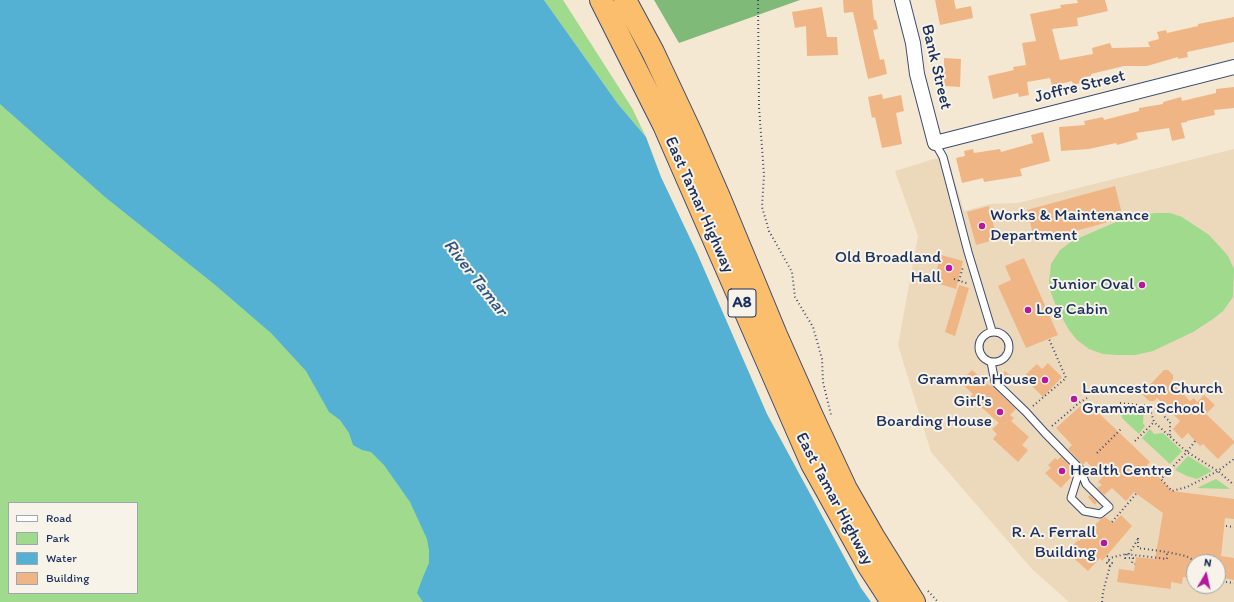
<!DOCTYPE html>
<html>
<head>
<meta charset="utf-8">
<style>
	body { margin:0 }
	#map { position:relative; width:1234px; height:602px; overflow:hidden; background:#f4e8d3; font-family:Itim,sans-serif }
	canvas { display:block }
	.legend { position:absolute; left:8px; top:502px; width:130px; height:92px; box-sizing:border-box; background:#f7f3e8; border:1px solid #9fa5b1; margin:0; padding:5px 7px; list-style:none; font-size:12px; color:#1b2f5e }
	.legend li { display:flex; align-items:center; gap:8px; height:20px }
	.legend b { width:20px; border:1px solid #9fa5b1 }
	.north { position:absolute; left:1186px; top:554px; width:40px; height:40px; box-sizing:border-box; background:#f7f3e8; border:1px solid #9fa5b1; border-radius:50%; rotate:9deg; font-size:11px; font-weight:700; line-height:16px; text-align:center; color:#1b2f5e }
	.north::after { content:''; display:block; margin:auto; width:14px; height:18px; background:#b5179e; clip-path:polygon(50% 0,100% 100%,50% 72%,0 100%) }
</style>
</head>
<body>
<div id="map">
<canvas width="1234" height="602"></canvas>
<ul class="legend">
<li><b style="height:5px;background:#fff"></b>Road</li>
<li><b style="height:11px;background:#9fda8d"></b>Park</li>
<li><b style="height:11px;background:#55b1d3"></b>Water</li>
<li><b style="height:11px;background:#f0b585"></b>Building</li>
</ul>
<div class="north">N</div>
</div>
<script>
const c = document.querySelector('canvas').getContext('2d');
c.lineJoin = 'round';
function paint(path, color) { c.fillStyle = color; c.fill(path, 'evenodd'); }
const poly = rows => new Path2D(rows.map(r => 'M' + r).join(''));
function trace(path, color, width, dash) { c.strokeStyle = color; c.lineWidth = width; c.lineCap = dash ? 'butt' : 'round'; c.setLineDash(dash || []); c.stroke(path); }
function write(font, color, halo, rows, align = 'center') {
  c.font = font + ' Itim,sans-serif'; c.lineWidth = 4; c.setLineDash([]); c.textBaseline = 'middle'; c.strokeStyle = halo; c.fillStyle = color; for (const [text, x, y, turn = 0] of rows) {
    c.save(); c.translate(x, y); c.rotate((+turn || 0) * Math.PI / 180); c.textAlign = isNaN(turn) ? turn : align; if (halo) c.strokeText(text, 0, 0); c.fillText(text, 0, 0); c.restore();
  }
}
const built = poly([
	[1234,149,1234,602,1069,602,1032,569,931,452,898,345,918,236,895,171,947,155,964,211,990,204,1018,203],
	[1194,562,1218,562,1218,586,1194,586]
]);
const green = poly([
	[544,0,563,0,632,108,646,137,618,104],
	[0,63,545,602,0,602],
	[9,503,137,503,137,593,9,593],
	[1155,213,1170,213,1182,217,1209,235,1221,248,1228,256,1234,269,1233,297,1223,311,1213,319,1193,332,1153,351,1135,355,1118,355,1103,354,1089,349,1077,340,1069,330,1057,309,1050,290,1049,281,1051,264,1060,250,1072,241,1116,222,1137,216],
	[1129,407,1144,408,1143,423,1145,426,1139,434,1122,418,1121,412,1124,408],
	[1150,429,1154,434,1163,433,1182,451,1170,464,1142,438],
	[1188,456,1212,471,1197,479,1187,476,1175,470],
	[1216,479,1230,489,1197,488]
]);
const forest = poly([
	[654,0,800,0,679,43]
]);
const water = poly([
	[0,0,544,0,618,104,646,137,661,177,697,253,767,414,861,588,871,602,423,602,417,593,423,577,429,563,429,550,427,539,410,502,384,465,371,452,362,450,353,445,349,433,340,420,329,412,306,371,271,333,214,284,105,197,0,104]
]);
const building = poly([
	[843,0,872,0,874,20,876,20,878,29,873,30,880,60,884,59,887,74,868,79,853,12,844,13],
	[935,0,954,0,956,9,971,6,973,18,940,25],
	[1077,0,1105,0,1108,11,1077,18,1078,26,1052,29,1060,60,1093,54,1092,48,1110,43,1112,48,1150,47,1148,42,1159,39,1157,32,1166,30,1167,33,1198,26,1198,24,1234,17,1234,42,1187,52,1188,57,1178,59,1178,57,1147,66,1124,66,1091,74,1091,76,1084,77,1085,82,1073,85,1072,81,1052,86,1050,78,1027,82,1029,95,1019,97,1018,93,993,99,988,76,1014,70,1013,67,1026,65,1022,43,1036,41,1030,14,1061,8,1060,5,1078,3],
	[822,7,827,37,837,37,838,55,807,56,806,26,795,28,792,12],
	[944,58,961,59,960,87,944,86],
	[1234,87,1234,108,1214,110,1215,115,1187,121,1187,122,1181,123,1185,138,1172,141,1169,128,1136,133,1138,139,1117,145,1116,143,1089,149,1061,151,1059,127,1085,125,1084,121,1103,117,1104,120,1139,111,1139,108,1163,104,1163,102,1181,97,1182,101,1216,93,1216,89],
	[882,94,883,99,901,95,904,111,896,113,902,144,882,148,875,117,872,118,868,97],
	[1043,132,1050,161,1020,169,1022,176,984,182,983,178,962,183,956,158,965,156,964,151,973,149,974,153,1000,149,1001,152,1033,143,1031,135],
	[1115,186,1123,218,1035,242,1027,210],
	[989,206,997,239,976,245,967,212],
	[941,255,963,261,956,289,933,282],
	[1024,258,1058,335,1026,348,998,286,1011,280,1005,266],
	[959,285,969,288,955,336,945,332],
	[1048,363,1062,377,1043,397,1023,377,1037,364,1042,369],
	[972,370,990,386,991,385,1016,409,1010,415,1014,418,1011,421,1029,437,1022,445,1028,450,1018,462,993,439,997,434,992,429,999,423,970,397,973,394,960,382],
	[1164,370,1168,370,1173,375,1173,379,1171,382,1190,401,1194,398,1197,402,1204,395,1215,405,1206,414,1234,441,1234,443,1218,459,1203,444,1200,446,1188,433,1182,439,1173,429,1180,421,1157,398,1154,401,1149,401,1143,395,1144,391],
	[1005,371,1013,378,1006,386,1000,379,999,377],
	[1086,401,1150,462,1147,465,1172,491,1234,499,1234,519,1225,518,1221,556,1234,558,1234,580,1218,577,1218,562,1194,562,1194,578,1183,577,1182,584,1171,582,1171,589,1117,582,1119,569,1134,571,1136,557,1155,559,1163,513,1134,492,1126,501,1112,488,1104,495,1097,488,1102,485,1098,482,1102,478,1086,461,1083,465,1068,449,1072,445,1056,428],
	[1061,457,1074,470,1073,475,1061,488,1045,473,1051,468,1048,465,1055,458,1057,460],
	[1090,495,1097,502,1095,505,1088,497],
	[1121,515,1132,526,1102,561,1100,558,1088,571,1067,552,1078,540,1079,541,1101,519,1105,517,1113,523]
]);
const path = poly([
	[758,0,759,107,764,175,762,207,769,231,792,272,795,297,813,327,822,359,823,382,831,415],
	[954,279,969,284],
	[959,281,963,267],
	[1120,403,1149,406,1154,422,1187,452,1218,471,1234,485],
	[1033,406,1066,378,1049,339],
	[1149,406,1156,408,1162,403],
	[1156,408,1170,422,1170,436],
	[1052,426,1079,403,1087,398],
	[1135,441,1154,422],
	[1195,441,1187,452,1161,479,1172,491,1187,487,1218,471,1234,459],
	[1097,453,1122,428],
	[1112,522,1136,494],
	[1226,526,1234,527],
	[1138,538,1138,548,1167,552,1186,556,1197,562],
	[1126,554,1125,558,1133,558,1132,563,1135,564],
	[1129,554,1138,539],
	[1107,556,1110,558],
	[1110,566,1107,563,1110,558,1126,554,1167,559,1167,552],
	[1218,581,1234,583],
	[928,591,938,602],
	[1102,602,1103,592,1110,566,1112,563,1106,559]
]);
const lane = poly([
	[935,143,943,157,968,252,992,331],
	'979 347a15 15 0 1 1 30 0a15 15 0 1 1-30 0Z',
	[991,362,995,382,1026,412,1045,433,1080,469,1086,484,1109,507,1100,514,1084,511,1071,498,1080,469]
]);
const street = poly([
	[902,0,913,43,917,74,935,143,1234,67]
]);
const highway = poly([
	[601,0,664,125,812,464,868,565,892,602],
	[625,0,653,52,691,133,719,197,776,335,812,416,846,489,873,536,914,602]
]);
const markers = [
	[982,226,4,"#b5179e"],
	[949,268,4,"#b5179e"],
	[1142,285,4,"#b5179e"],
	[1028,310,4,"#b5179e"],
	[1045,380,4,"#b5179e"],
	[1074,399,4,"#b5179e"],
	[1000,412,4,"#b5179e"],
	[1062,471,4,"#b5179e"],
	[1104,543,4,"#b5179e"]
];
const shields = [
	[742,303,28]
];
const shieldNames = [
	["A8",742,303]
];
const streetNames = [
	["Bank Street",936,67,77],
	["Joffre Street",1080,87,-14],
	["East Tamar Highway",699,205,66],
	["East Tamar Highway",834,499,62]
];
const poiNames = [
	["Works & Maintenance",990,216,"left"],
	["Department",990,236,"left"],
	["Old Broadland",941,258],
	["Hall",941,278],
	["Junior Oval",1134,285],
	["Log Cabin",1036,310,"left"],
	["Grammar House",1037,380],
	["Launceston Church",1082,389,"left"],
	["Grammar School",1082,409,"left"],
	["Girl's",992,402],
	["Boarding House",992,422],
	["Health Centre",1070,471,"left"],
	["R. A. Ferrall",1096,533],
	["Building",1096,553]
];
const waterNames = [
	["River Tamar",475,278,52]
];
paint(built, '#ecd8ba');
paint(green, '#9fda8d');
paint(forest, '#7fba78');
paint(water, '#55b1d3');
paint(building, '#f0b585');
trace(lane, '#3c4b70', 9);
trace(street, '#3c4b70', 16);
trace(highway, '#3c4b70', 24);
trace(path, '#3c4b70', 2, [1, 3]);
trace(lane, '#fff', 7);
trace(street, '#fff', 14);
trace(highway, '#fabe6d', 22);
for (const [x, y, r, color] of markers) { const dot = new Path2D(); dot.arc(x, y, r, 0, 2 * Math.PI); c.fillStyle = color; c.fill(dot); trace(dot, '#f7f3e8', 1.5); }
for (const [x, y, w] of shields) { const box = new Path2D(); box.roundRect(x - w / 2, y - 14, w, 28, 3); c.fillStyle = '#f7f3e8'; c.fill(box); trace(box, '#1b2f5e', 1); }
write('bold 16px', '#1b2f5e', null, shieldNames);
write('17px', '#1b2f5e', '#f7f3e8', streetNames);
write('17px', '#1b2f5e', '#f7f3e8', poiNames, 'right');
write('italic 18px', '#2c5681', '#f7f3e8', waterNames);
</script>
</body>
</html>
